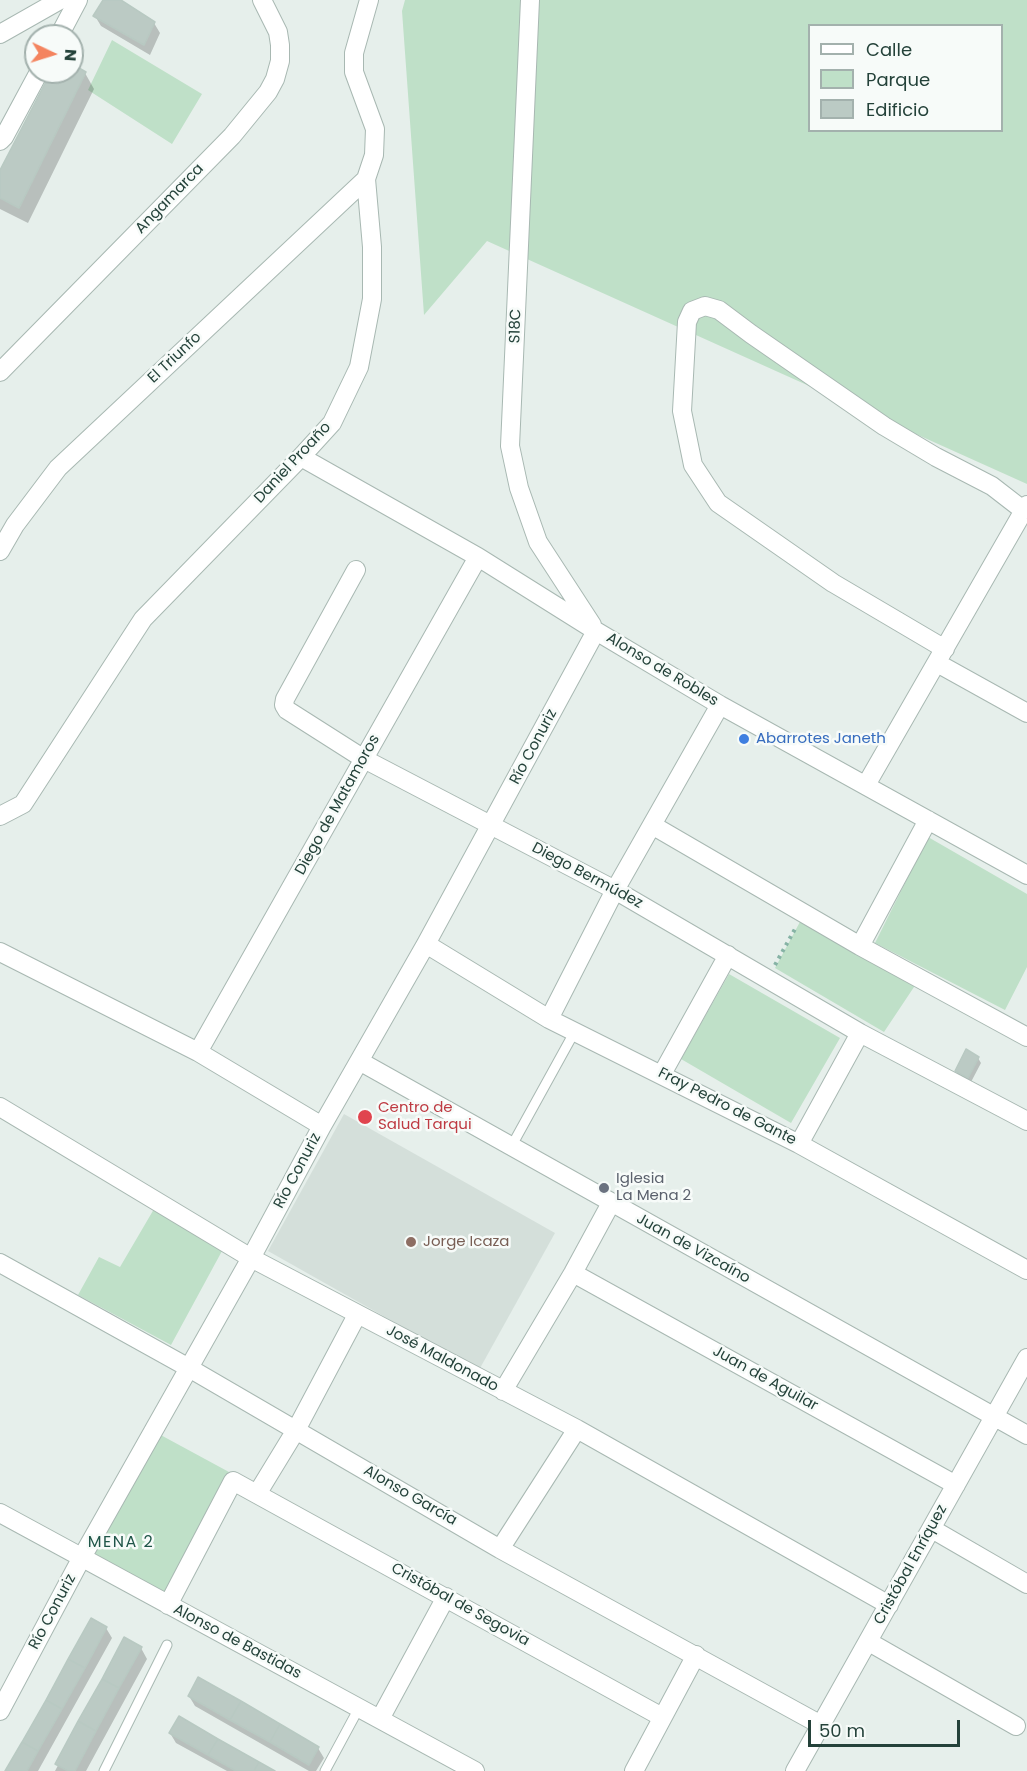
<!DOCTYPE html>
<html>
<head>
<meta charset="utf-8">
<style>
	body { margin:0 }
	#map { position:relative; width:1027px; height:1771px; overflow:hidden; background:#e6efeb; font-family:Poppins,sans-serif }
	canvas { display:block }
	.legend { position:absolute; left:808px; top:24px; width:195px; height:108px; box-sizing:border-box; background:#f7fbf9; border:2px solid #a3b1ad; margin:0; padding:8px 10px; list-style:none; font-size:18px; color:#24423a }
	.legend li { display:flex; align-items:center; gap:12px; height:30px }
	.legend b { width:30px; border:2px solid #a3b1ad }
	.north { position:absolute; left:24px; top:24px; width:60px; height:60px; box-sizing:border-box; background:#f7fbf9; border:2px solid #a3b1ad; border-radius:50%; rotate:94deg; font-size:16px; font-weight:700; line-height:24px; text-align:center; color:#24423a }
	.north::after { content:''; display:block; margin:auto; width:21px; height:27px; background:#f4845f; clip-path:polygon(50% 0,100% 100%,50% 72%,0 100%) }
	.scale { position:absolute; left:808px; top:1720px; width:152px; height:27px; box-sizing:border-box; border:3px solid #24423a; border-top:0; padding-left:8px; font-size:18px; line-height:21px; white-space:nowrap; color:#24423a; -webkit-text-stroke:4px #f7fbf9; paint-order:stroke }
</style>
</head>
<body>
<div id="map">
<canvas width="1027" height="1771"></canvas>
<ul class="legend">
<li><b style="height:8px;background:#fff"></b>Calle</li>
<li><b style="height:16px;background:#bfe0c8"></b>Parque</li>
<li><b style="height:16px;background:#bbcac4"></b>Edificio</li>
</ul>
<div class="north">N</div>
<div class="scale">50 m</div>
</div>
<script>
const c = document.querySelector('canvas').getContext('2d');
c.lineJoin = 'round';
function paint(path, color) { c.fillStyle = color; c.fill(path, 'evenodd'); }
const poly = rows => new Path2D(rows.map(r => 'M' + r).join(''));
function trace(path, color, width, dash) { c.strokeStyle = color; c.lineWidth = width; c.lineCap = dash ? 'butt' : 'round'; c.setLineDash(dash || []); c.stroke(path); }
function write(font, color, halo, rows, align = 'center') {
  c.font = font + ' Poppins,sans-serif'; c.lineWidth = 5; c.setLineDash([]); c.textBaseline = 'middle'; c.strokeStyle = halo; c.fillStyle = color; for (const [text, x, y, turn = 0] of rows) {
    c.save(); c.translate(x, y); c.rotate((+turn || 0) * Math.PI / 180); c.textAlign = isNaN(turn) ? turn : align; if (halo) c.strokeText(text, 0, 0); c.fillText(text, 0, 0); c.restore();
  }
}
const built = poly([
	[344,1114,555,1233,479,1370,268,1251]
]);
const green = poly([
	[405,0,1027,0,1027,484,487,241,424,315,402,11],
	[810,26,1002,26,1002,130,810,130],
	[112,40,202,94,172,144,88,90],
	[928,837,1027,894,1027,967,1005,1010,875,943],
	[801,920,916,984,884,1032,775,968],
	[729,974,840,1038,791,1123,681,1059],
	[154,1209,222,1251,171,1345,78,1295,99,1257,120,1267],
	[157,1433,229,1472,163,1595,92,1556]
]);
const shadow = poly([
	[105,0,118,0,154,23,160,33,150,55,101,26,95,16],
	[72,66,85,73,94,89,28,223,0,209,0,173,52,72,72,72],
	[978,1058,981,1063,971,1082,959,1076,956,1071],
	[106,1628,112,1638,38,1771,6,1771],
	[125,1639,141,1648,147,1659,86,1771,55,1771],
	[189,1696,318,1748,324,1758,316,1771,309,1771,195,1706],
	[170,1733,273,1771,227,1771,176,1743]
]);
const building = poly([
	[103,0,121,0,155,22,144,45,93,16,103,0],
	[72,64,86,72,19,208,0,198,0,170,51,72,72,72,72,64],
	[966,1049,979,1057,968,1078,955,1071,966,1049],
	[91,1618,107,1627,85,1668,68,1659,91,1618],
	[124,1637,142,1647,119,1688,102,1679,124,1637],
	[68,1659,85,1668,62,1709,46,1700,68,1659],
	[198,1677,241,1701,230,1720,188,1696,198,1677],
	[102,1679,119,1688,96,1731,78,1721,102,1679],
	[46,1700,62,1709,38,1751,22,1742,46,1700],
	[241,1701,280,1724,270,1742,230,1720,241,1701],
	[179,1716,218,1739,208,1755,169,1733,179,1716],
	[78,1721,96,1731,75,1771,68,1771,55,1764,78,1721],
	[280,1724,319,1747,309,1765,270,1742,280,1724],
	[218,1739,259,1762,254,1771,236,1771,208,1755,218,1739],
	[22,1742,38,1751,27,1771,5,1771,22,1742],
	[259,1762,275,1771,254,1771,259,1762]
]);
const path = poly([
	[775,965,795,929]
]);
const service = poly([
	[511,1147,575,1031],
	[104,1771,167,1645],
	[325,1771,359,1708]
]);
const minor = poly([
	[530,0,510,446,519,488,538,542,592,625],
	[59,36,78,0],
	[0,141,4,137,39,72],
	[301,457,478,557,596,631,720,705,1027,875],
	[0,551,15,525,58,468,366,179],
	[356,570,285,699,284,705,287,710,364,759,615,890,860,1033,1027,1121],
	[945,649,833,583,718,503,693,465,682,411,687,322,692,311,705,306,719,310,751,334,884,426,936,457,992,486,1023,510],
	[937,663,1027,713],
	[866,785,1027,505],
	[0,816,23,804,143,619,301,457,332,423,359,367,372,299,372,247,366,179,374,155,375,129,354,72,354,53,369,0],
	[652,825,860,946,1027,1037],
	[426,944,549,1019,799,1144,1027,1270],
	[860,946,928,820],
	[0,952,198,1052,322,1126],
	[549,1019,615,890,720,705],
	[198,1052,478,557],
	[361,1062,1027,1435],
	[662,1074,728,955],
	[0,1107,251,1258,577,1429,889,1605],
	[799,1144,860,1033],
	[0,1263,189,1368,500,1549,821,1725],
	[573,1273,956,1485],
	[503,1391,573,1273,611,1203],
	[257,1494,296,1430,357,1315],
	[0,1513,475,1771],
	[932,1529,1027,1584],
	[500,1549,577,1429],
	[168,1605,233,1481,662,1717],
	[869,1642,1016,1726],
	[0,1711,81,1559,251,1258,322,1126,426,944,596,631],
	[380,1719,446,1597],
	[634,1771,696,1655],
	[795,1771,1027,1358]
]);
const tertiary = poly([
	[0,34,60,0],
	[0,372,232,136,268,92,275,79,280,61,280,45,278,32,262,0]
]);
const markers = [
	[744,739,6,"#3f7fe0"],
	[365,1117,8,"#e0444e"],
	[604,1188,6,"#6b7280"],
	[411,1242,6,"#8d6e63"]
];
const streetNames = [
	["Angamarca",170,199,-46],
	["S18C",516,326,-88],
	["El Triunfo",175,358,-43],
	["Daniel Proaño",293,463,-47],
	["Alonso de Robles",662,670,31],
	["Río Conuriz",534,747,-62],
	["Diego de Matamoros",338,805,-61],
	["Diego Bermúdez",587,876,28],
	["Fray Pedro de Gante",727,1107,27],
	["Río Conuriz",298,1171,-62],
	["Juan de Vizcaíno",693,1249,29],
	["José Maldonado",442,1359,28],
	["Juan de Aguilar",765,1379,29],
	["Alonso García",410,1496,30],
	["Cristóbal Enríquez",911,1565,-61],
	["Cristóbal de Segovia",460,1605,29],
	["Río Conuriz",53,1612,-62],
	["Alonso de Bastidas",237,1642,28]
];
const shopNames = [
	["Abarrotes Janeth",756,739]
];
const healthNames = [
	["Centro de",378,1108],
	["Salud Tarqui",378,1125]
];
const worshipNames = [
	["Iglesia",616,1179],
	["La Mena 2",616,1196]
];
const educationNames = [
	["Jorge Icaza",423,1242]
];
const neighbourhoodNames = [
	["MENA 2",121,1543]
];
paint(built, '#d4dfda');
paint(green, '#bfe0c8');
paint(shadow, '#0003');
paint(building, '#bbcac4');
trace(building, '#b8c9c2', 1.5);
trace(service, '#a8b8b2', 11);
trace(minor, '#a8b8b2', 20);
trace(tertiary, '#a8b8b2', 20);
trace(path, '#86b3a5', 4, [3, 4.5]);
trace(service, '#fff', 9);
trace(minor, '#fff', 18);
trace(tertiary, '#fff', 18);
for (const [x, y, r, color] of markers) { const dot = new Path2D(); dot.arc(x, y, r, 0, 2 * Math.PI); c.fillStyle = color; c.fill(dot); trace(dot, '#f7fbf9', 2); }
write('15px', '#24423a', '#f7fbf9', streetNames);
write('15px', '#366cbe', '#f7fbf9', shopNames, 'left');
write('15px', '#be3a42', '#f7fbf9', healthNames, 'left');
write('15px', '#5b616d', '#f7fbf9', worshipNames, 'left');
write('15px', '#785e54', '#f7fbf9', educationNames, 'left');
c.letterSpacing = '1.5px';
write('16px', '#1f5548', '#f7fbf9', neighbourhoodNames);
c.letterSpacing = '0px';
</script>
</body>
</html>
